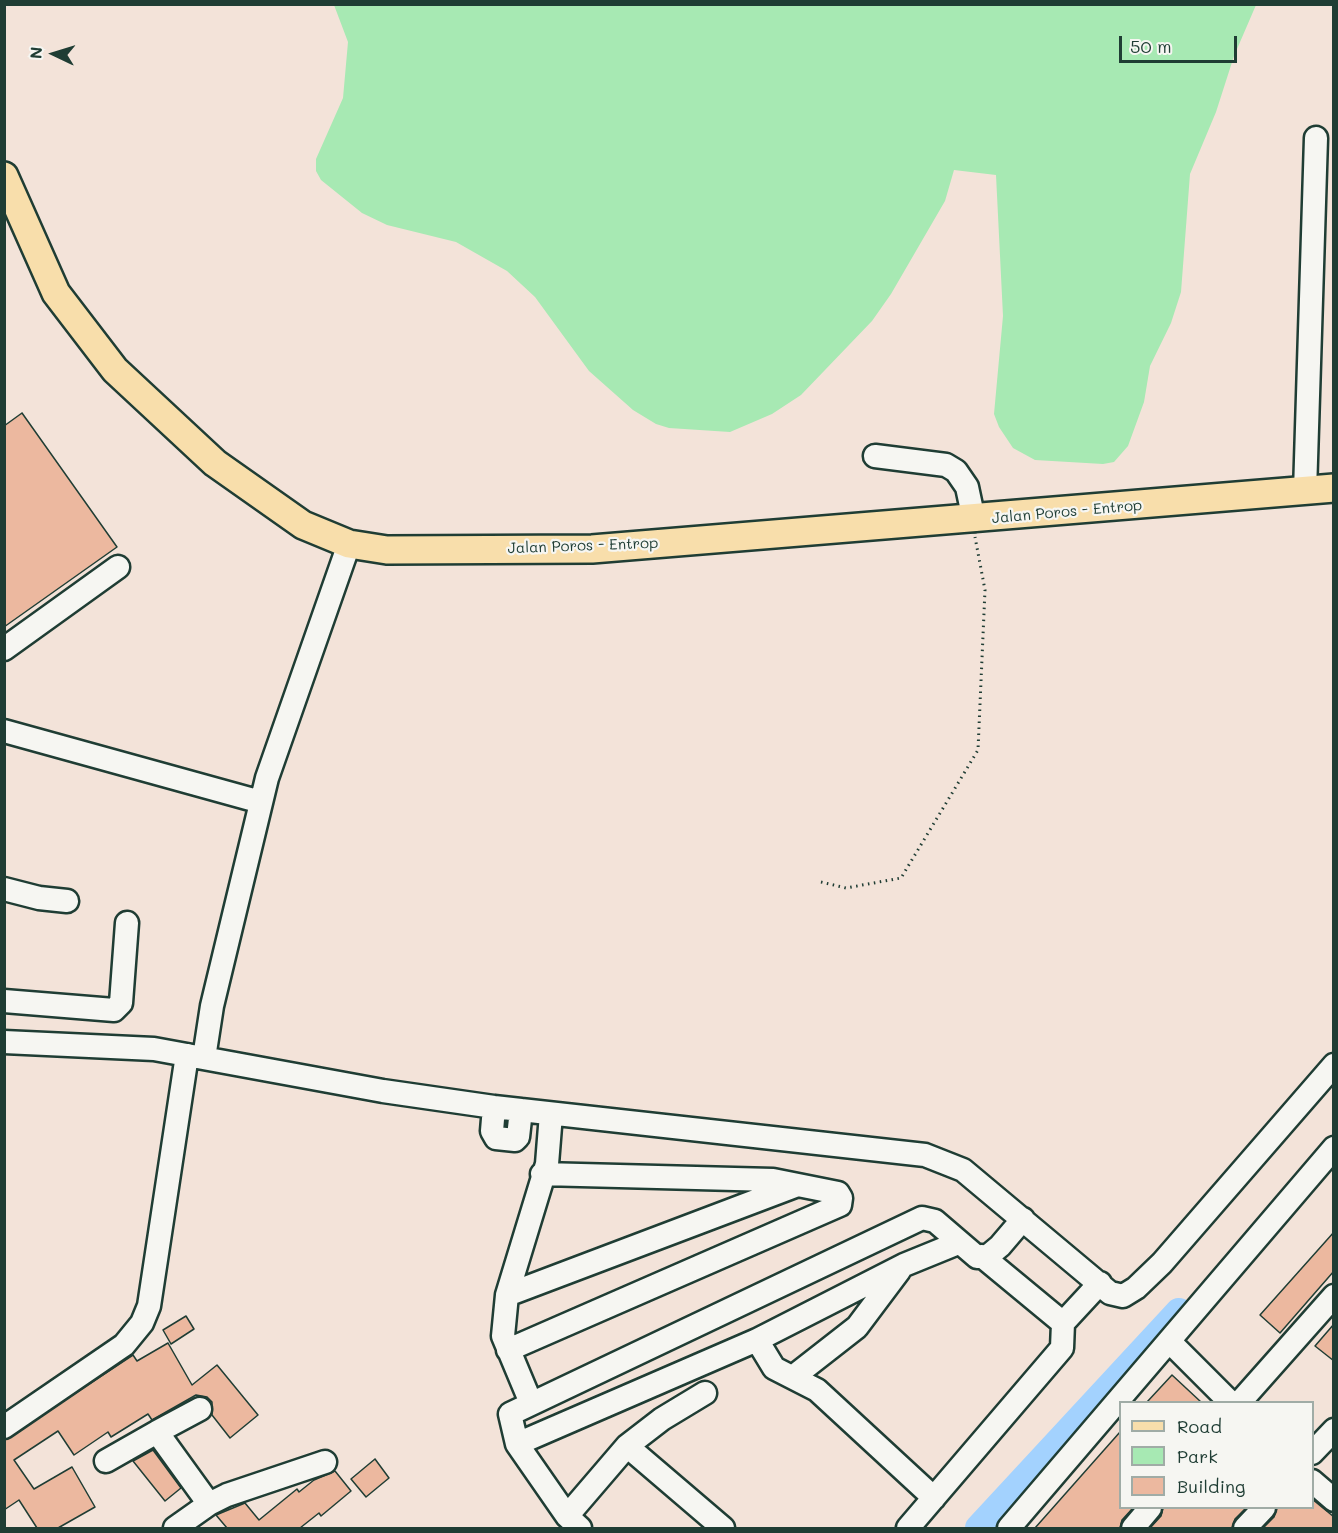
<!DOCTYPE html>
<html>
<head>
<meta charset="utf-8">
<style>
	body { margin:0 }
	#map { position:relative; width:1338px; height:1533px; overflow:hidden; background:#f3e3d9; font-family:Mali,sans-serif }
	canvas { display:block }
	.frame { position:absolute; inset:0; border:6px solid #1f3d34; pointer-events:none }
	.legend { position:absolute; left:1119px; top:1401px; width:195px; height:108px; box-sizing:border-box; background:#f6f6f2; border:2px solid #a0aca6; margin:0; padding:8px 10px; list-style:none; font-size:18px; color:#1f3d34 }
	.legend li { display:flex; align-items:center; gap:12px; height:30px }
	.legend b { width:30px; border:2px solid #a0aca6 }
	.north { position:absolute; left:24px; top:24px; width:60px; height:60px; -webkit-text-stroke:4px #f6f6f2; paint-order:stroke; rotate:274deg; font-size:16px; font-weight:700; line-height:24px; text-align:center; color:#1f3d34 }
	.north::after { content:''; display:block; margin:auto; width:21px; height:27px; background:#1f3d34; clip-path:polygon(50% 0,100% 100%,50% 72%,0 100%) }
	.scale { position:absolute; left:1119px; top:36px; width:118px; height:27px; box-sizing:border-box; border:3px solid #1f3d34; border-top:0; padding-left:8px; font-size:18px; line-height:21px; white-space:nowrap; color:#1f3d34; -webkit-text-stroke:4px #f6f6f2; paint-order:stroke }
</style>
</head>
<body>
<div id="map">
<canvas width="1338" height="1533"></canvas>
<div class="frame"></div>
<ul class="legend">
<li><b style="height:8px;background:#f8deab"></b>Road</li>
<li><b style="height:16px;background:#a7e9b3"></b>Park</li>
<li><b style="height:16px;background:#ecb89f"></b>Building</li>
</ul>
<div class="north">N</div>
<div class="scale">50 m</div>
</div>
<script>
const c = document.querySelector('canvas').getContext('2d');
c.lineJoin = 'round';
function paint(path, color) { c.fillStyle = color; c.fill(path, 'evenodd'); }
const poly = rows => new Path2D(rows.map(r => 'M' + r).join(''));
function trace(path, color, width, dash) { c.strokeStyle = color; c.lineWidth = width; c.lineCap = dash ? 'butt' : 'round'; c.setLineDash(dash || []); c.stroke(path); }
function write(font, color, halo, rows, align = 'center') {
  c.font = font + ' Mali,sans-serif'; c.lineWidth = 4.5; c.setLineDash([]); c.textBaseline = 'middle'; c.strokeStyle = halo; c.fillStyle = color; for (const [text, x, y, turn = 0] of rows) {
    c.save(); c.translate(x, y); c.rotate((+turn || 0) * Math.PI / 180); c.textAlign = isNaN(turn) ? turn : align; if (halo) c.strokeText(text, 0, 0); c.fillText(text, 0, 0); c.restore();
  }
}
const green = poly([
	[334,5,1256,5,1234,56,1216,112,1190,174,1181,292,1171,323,1150,366,1144,402,1128,446,1114,462,1103,464,1035,460,1013,448,999,427,994,414,1003,316,996,175,954,170,945,201,891,294,872,321,801,395,772,414,730,432,669,428,656,424,633,410,589,371,535,297,507,271,456,242,387,225,362,213,321,180,316,171,316,159,343,98,348,42]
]);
const river = poly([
	[979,1528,1179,1312]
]);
const building = poly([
	[22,413,117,547,4,627,4,426,22,413],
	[1334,1232,1334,1271,1280,1333,1260,1315,1334,1232],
	[186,1316,194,1329,171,1344,163,1330,186,1316],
	[1334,1324,1334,1361,1315,1346,1334,1324],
	[168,1343,192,1385,217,1365,258,1415,230,1438,212,1415,212,1402,207,1397,196,1395,152,1420,148,1414,111,1437,108,1432,74,1455,58,1431,14,1460,34,1489,72,1467,95,1507,58,1528,37,1528,19,1500,4,1510,4,1440,133,1355,137,1361,168,1343],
	[1172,1375,1201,1402,1147,1402,1172,1375],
	[1120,1432,1120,1508,1133,1508,1122,1520,1120,1528,1035,1528,1120,1432],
	[153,1450,181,1488,165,1501,133,1461,153,1450],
	[375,1459,389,1478,366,1497,351,1479,375,1459],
	[335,1471,351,1491,321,1516,319,1513,300,1528,227,1528,216,1515,245,1503,259,1520,297,1489,299,1492,314,1480,335,1471],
	[1312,1499,1334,1517,1334,1528,1263,1528,1274,1517,1277,1508,1312,1508,1312,1499],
	[1163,1508,1246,1508,1235,1519,1232,1528,1150,1528,1161,1516,1163,1508]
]);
const path = poly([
	[821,882,846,888,901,878,978,750,985,590,975,537]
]);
const minor = poly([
	[875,456,946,465,956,471,967,487,974,520],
	[1305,492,1316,138],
	[4,649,118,567],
	[4,731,261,802],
	[4,889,39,898,67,901],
	[4,1001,114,1010,121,1003,127,923],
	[4,1042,154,1049,383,1091,494,1107,925,1155,963,1170,1110,1293,1123,1296,1136,1288,1162,1263,1334,1065],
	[204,1058,212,1006,267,778,349,544],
	[494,1107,492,1131,496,1138,515,1140,518,1137,521,1110],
	[507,1295,795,1186],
	[1063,1323,1100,1283],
	[757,1340,774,1368,817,1390,934,1498],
	[1170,1342,1230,1402],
	[508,1350,840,1205,841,1198,838,1193,773,1180,542,1174],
	[793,1377,857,1327,899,1271],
	[1240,1402,1334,1296],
	[531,1403,503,1336,507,1295,547,1164,551,1114],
	[4,1427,124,1345,142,1323,149,1306,187,1055],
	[157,1432,200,1409],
	[517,1444,757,1340,904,1265,958,1243],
	[627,1446,723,1528],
	[1312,1453,1334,1430],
	[106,1461,157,1432,209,1504],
	[1312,1481,1334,1500],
	[567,1516,627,1446,662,1419,705,1393],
	[175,1528,209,1504,227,1495,325,1462],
	[580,1528,567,1516,517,1444,510,1414,922,1218,935,1221,977,1257,988,1256,1000,1246,1023,1219],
	[908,1528,1062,1348,1063,1323,982,1256],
	[1009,1528,1334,1148],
	[1133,1528,1150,1508],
	[1245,1528,1264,1508]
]);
const major = poly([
	[4,176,56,293,115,370,215,463,303,525,349,544,387,550,592,549,1334,488]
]);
const streetNames = [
	["Jalan Poros - Entrop",1067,512,-5],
	["Jalan Poros - Entrop",583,546,-2]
];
paint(green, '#a7e9b3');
trace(river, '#a3d2fe', 28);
paint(building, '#ecb89f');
trace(building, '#1f3d34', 1.5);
trace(minor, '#1f3d34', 27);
trace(major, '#1f3d34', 32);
trace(path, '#1f3d34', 3, [1.5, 4.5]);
trace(minor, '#f6f6f2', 22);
trace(major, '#f8deab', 27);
write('15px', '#1f3d34', '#f6f6f2', streetNames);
</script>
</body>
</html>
